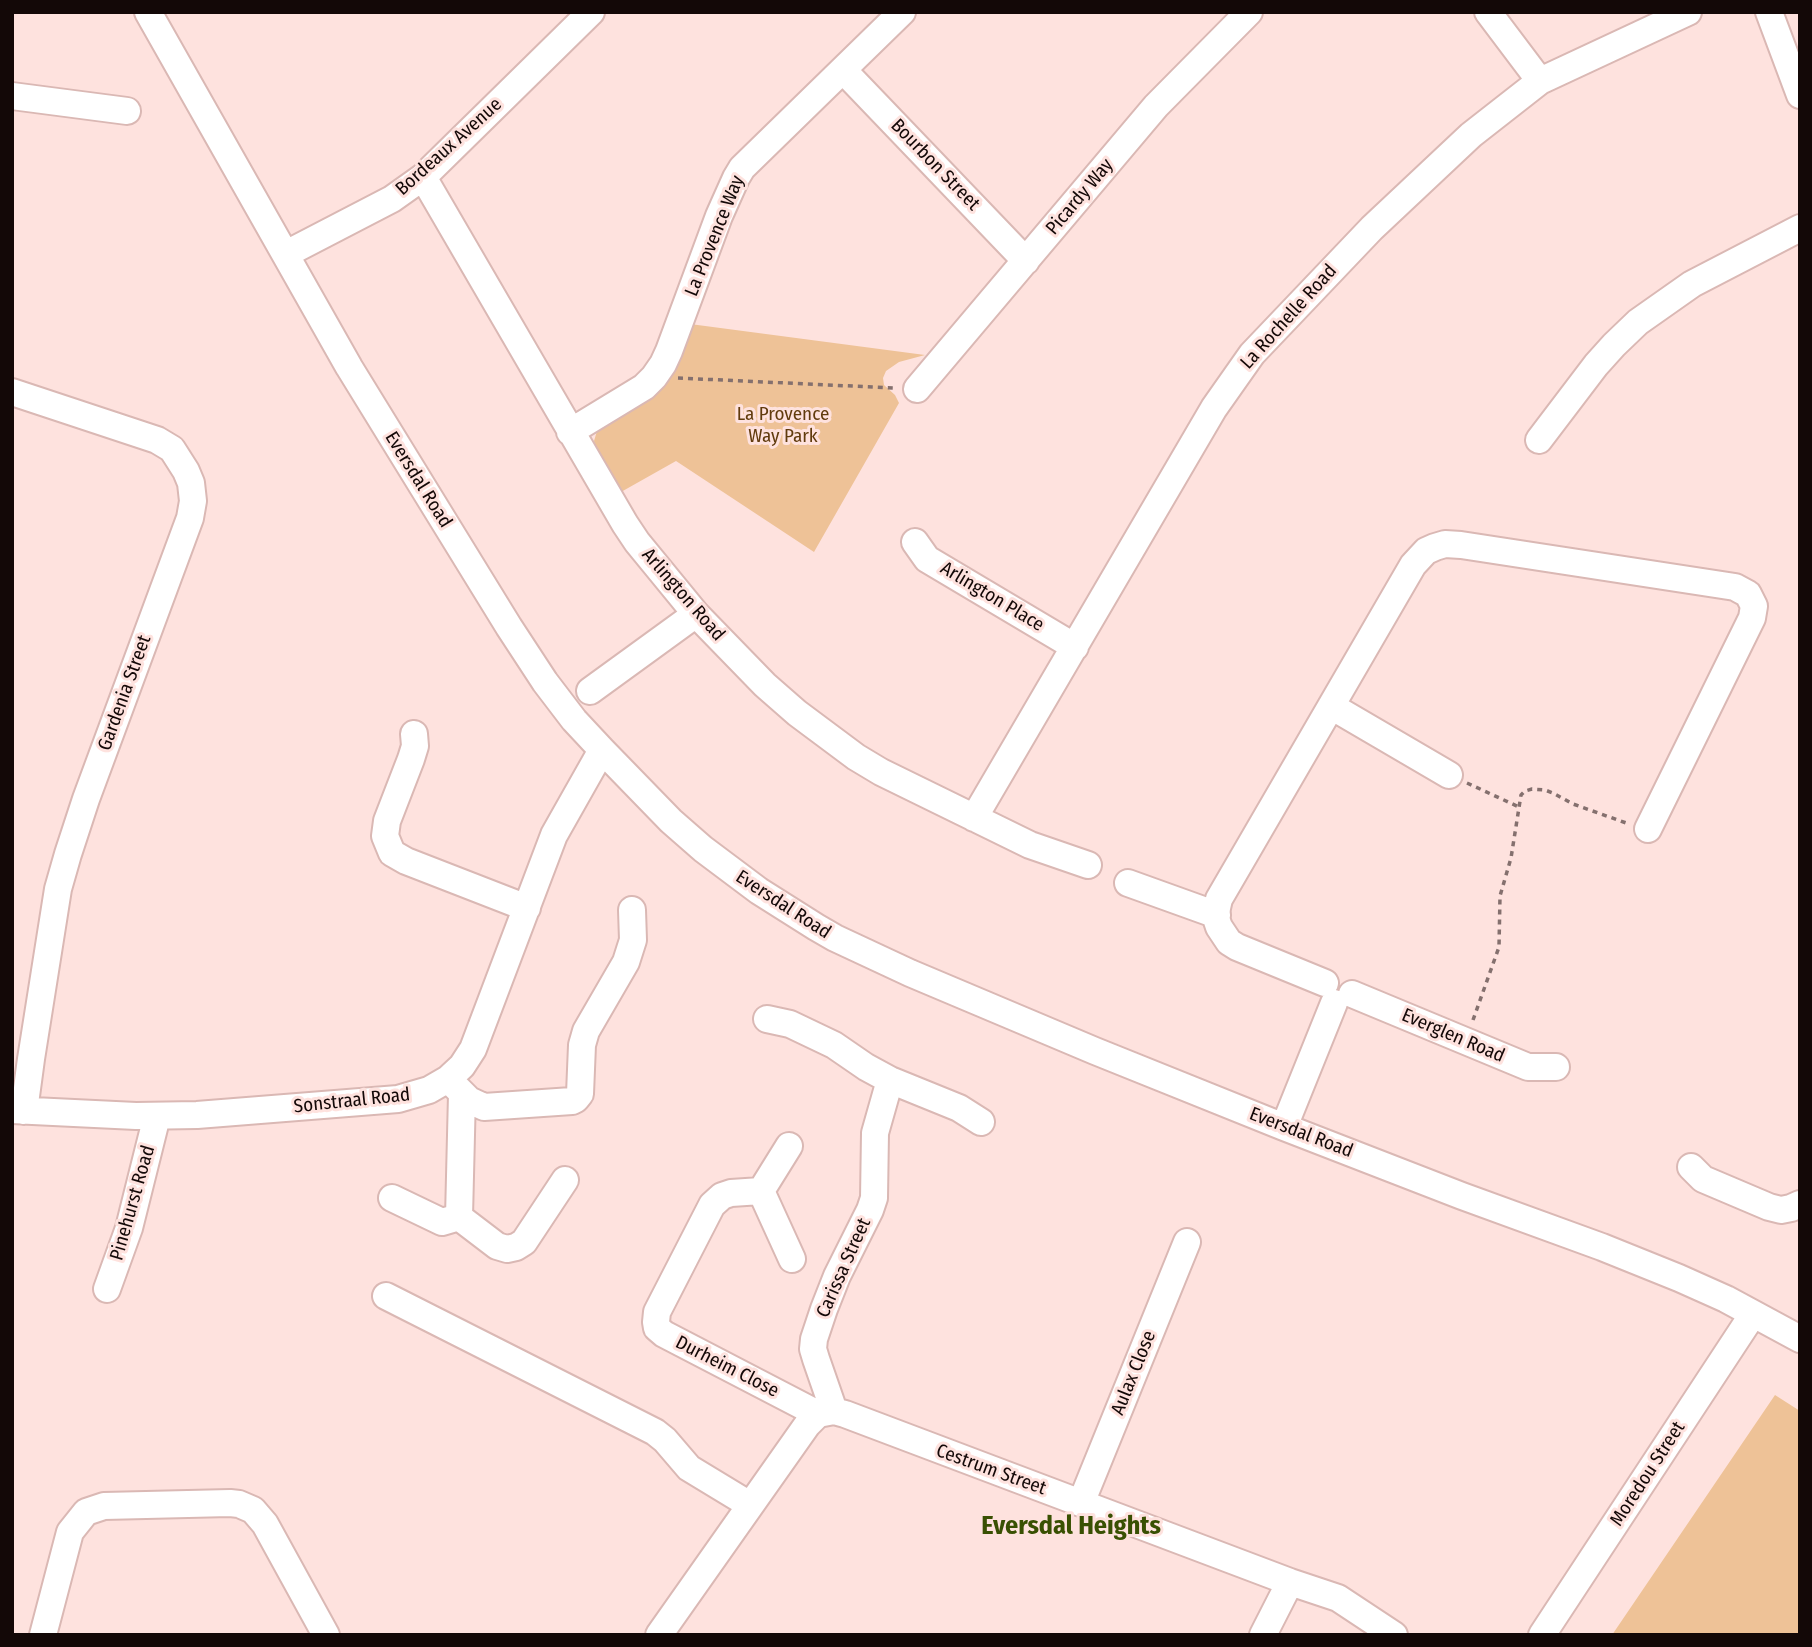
<!DOCTYPE html>
<html>
<head>
<meta charset="utf-8">
<style>
	body { margin:0 }
	#map { position:relative; width:1812px; height:1647px; overflow:hidden; background:#fee2de; font-family:"Fira Sans Condensed",sans-serif }
	canvas { display:block }
	.frame { position:absolute; inset:0; border:14px solid #130807; pointer-events:none }
</style>
</head>
<body>
<div id="map">
<canvas width="1812" height="1647"></canvas>
<div class="frame"></div>
</div>
<script>
const c = document.querySelector('canvas').getContext('2d');
c.lineJoin = 'round';
function paint(path, color) { c.fillStyle = color; c.fill(path, 'evenodd'); }
const poly = rows => new Path2D(rows.map(r => 'M' + r).join(''));
function trace(path, color, width, dash) { c.strokeStyle = color; c.lineWidth = width; c.lineCap = dash ? 'butt' : 'round'; c.setLineDash(dash || []); c.stroke(path); }
function write(font, color, halo, rows, align = 'center') {
  c.font = font + ' "Fira Sans Condensed",sans-serif'; c.lineWidth = 6; c.setLineDash([]); c.textBaseline = 'middle'; c.strokeStyle = halo; c.fillStyle = color; for (const [text, x, y, turn = 0] of rows) {
    c.save(); c.translate(x, y); c.rotate((+turn || 0) * Math.PI / 180); c.textAlign = isNaN(turn) ? turn : align; if (halo) c.strokeText(text, 0, 0); c.fillText(text, 0, 0); c.restore();
  }
}
const green = poly([
	[690,324,925,355,899,362,886,371,883,378,884,385,895,395,899,403,814,552,676,461,621,492,595,446,594,441,597,431],
	[1775,1395,1800,1411,1800,1635,1612,1635]
]);
const path = poly([
	[678,378,894,388],
	[1467,783,1519,807],
	[1473,1020,1499,947,1500,896,1511,858,1521,795,1525,791,1532,789,1545,790,1553,793,1573,804,1629,824]
]);
const minor = poly([
	[148,12,349,367,509,627,545,682,574,720,602,750,671,821,703,849,759,891,816,927,835,938,910,973,1095,1051,1284,1127,1462,1196,1602,1247,1679,1278,1726,1299,1800,1339],
	[1488,12,1540,81],
	[1769,12,1800,95],
	[843,70,1026,261],
	[12,96,127,111],
	[423,177,625,524,637,542,696,614,765,685,797,713,856,757,881,772,1030,845,1088,865],
	[286,254,392,199,423,177,591,12],
	[917,389,1156,106,1249,12],
	[12,392,157,440,172,449,186,471,191,483,193,501,190,518,86,799,68,854,58,889,31,1059,24,1111],
	[570,432,644,387,654,377,663,364,669,351,719,216,736,178,742,168,902,12],
	[1539,440,1596,365,1614,345,1638,322,1692,284,1800,228],
	[915,542,927,559,1075,647],
	[590,691,696,614],
	[1331,706,1449,775],
	[414,734,415,746,411,759,387,821,385,836,392,853,406,861,527,908],
	[974,818,1214,408,1252,354,1372,228,1471,135,1540,81,1688,12],
	[1128,883,1217,915],
	[1325,983,1237,947,1229,942,1219,927,1216,918,1217,908,1219,899,1413,565,1426,551,1435,547,1445,544,1461,545,1735,587,1748,594,1754,606,1752,618,1648,829],
	[1352,994,1528,1067,1556,1067],
	[767,1019,790,1024,834,1045,866,1067,890,1080,959,1108,981,1122],
	[448,1079,469,1100,484,1107,572,1101,576,1099,580,1094,582,1045,586,1031,626,962,633,940,632,910],
	[462,1094,459,1217,497,1246,507,1249,516,1247,524,1242,565,1180],
	[12,1110,136,1116,197,1115,398,1099,429,1090,448,1079,462,1066,473,1049,554,835,602,750],
	[1284,1127,1334,1003],
	[1691,1167,1703,1179,1769,1207,1781,1210,1791,1208,1800,1204],
	[761,1191,789,1146],
	[392,1198,442,1222,459,1217],
	[792,1259,761,1191,731,1193,722,1196,712,1205,657,1312,656,1322,657,1328,664,1334,818,1414],
	[107,1289,129,1228,157,1116],
	[386,1296,655,1432,665,1440,689,1468,750,1505],
	[834,1411,816,1359,813,1349,814,1339,824,1309,837,1276,870,1210,874,1198,875,1133,890,1080],
	[1081,1503,1187,1242],
	[43,1635,70,1532,86,1512,104,1506,230,1503,239,1504,253,1510,265,1524,326,1635],
	[659,1635,807,1425,818,1414,834,1411,845,1414,1290,1582,1338,1598,1394,1635],
	[1263,1635,1290,1582],
	[1542,1635,1753,1314]
]);
const streetNames = [
	["Bordeaux Avenue",449,147,-42],
	["Bourbon Street",935,165,46],
	["Picardy Way",1080,197,-50],
	["La Provence Way",715,236,-68],
	["La Rochelle Road",1289,317,-48],
	["Eversdal Road",418,480,58],
	["Arlington Road",683,595,49],
	["Arlington Place",992,597,31],
	["Gardenia Street",125,693,-70],
	["Eversdal Road",783,905,33],
	["Everglen Road",1453,1036,23],
	["Sonstraal Road",352,1101,-6],
	["Eversdal Road",1301,1133,21],
	["Pinehurst Road",133,1203,-74],
	["Carissa Street",844,1268,-66],
	["Durheim Close",727,1367,27],
	["Aulax Close",1134,1373,-68],
	["Cestrum Street",991,1470,20],
	["Moredou Street",1648,1474,-57]
];
const parkNames = [
	["La Provence",783,415],
	["Way Park",783,437]
];
const districtNames = [
	["Eversdal Heights",1071,1527]
];
paint(green, '#eec297');
trace(minor, '#dab8b4', 30);
trace(path, '#84706e', 3.5, [5, 5]);
trace(minor, '#fff', 26);
write('19px', '#130807', '#fee2de', streetNames);
write('19px', '#613b0d', '#fee2de', parkNames);
write('bold 26px', '#395002', '#fee2de', districtNames);
</script>
</body>
</html>
